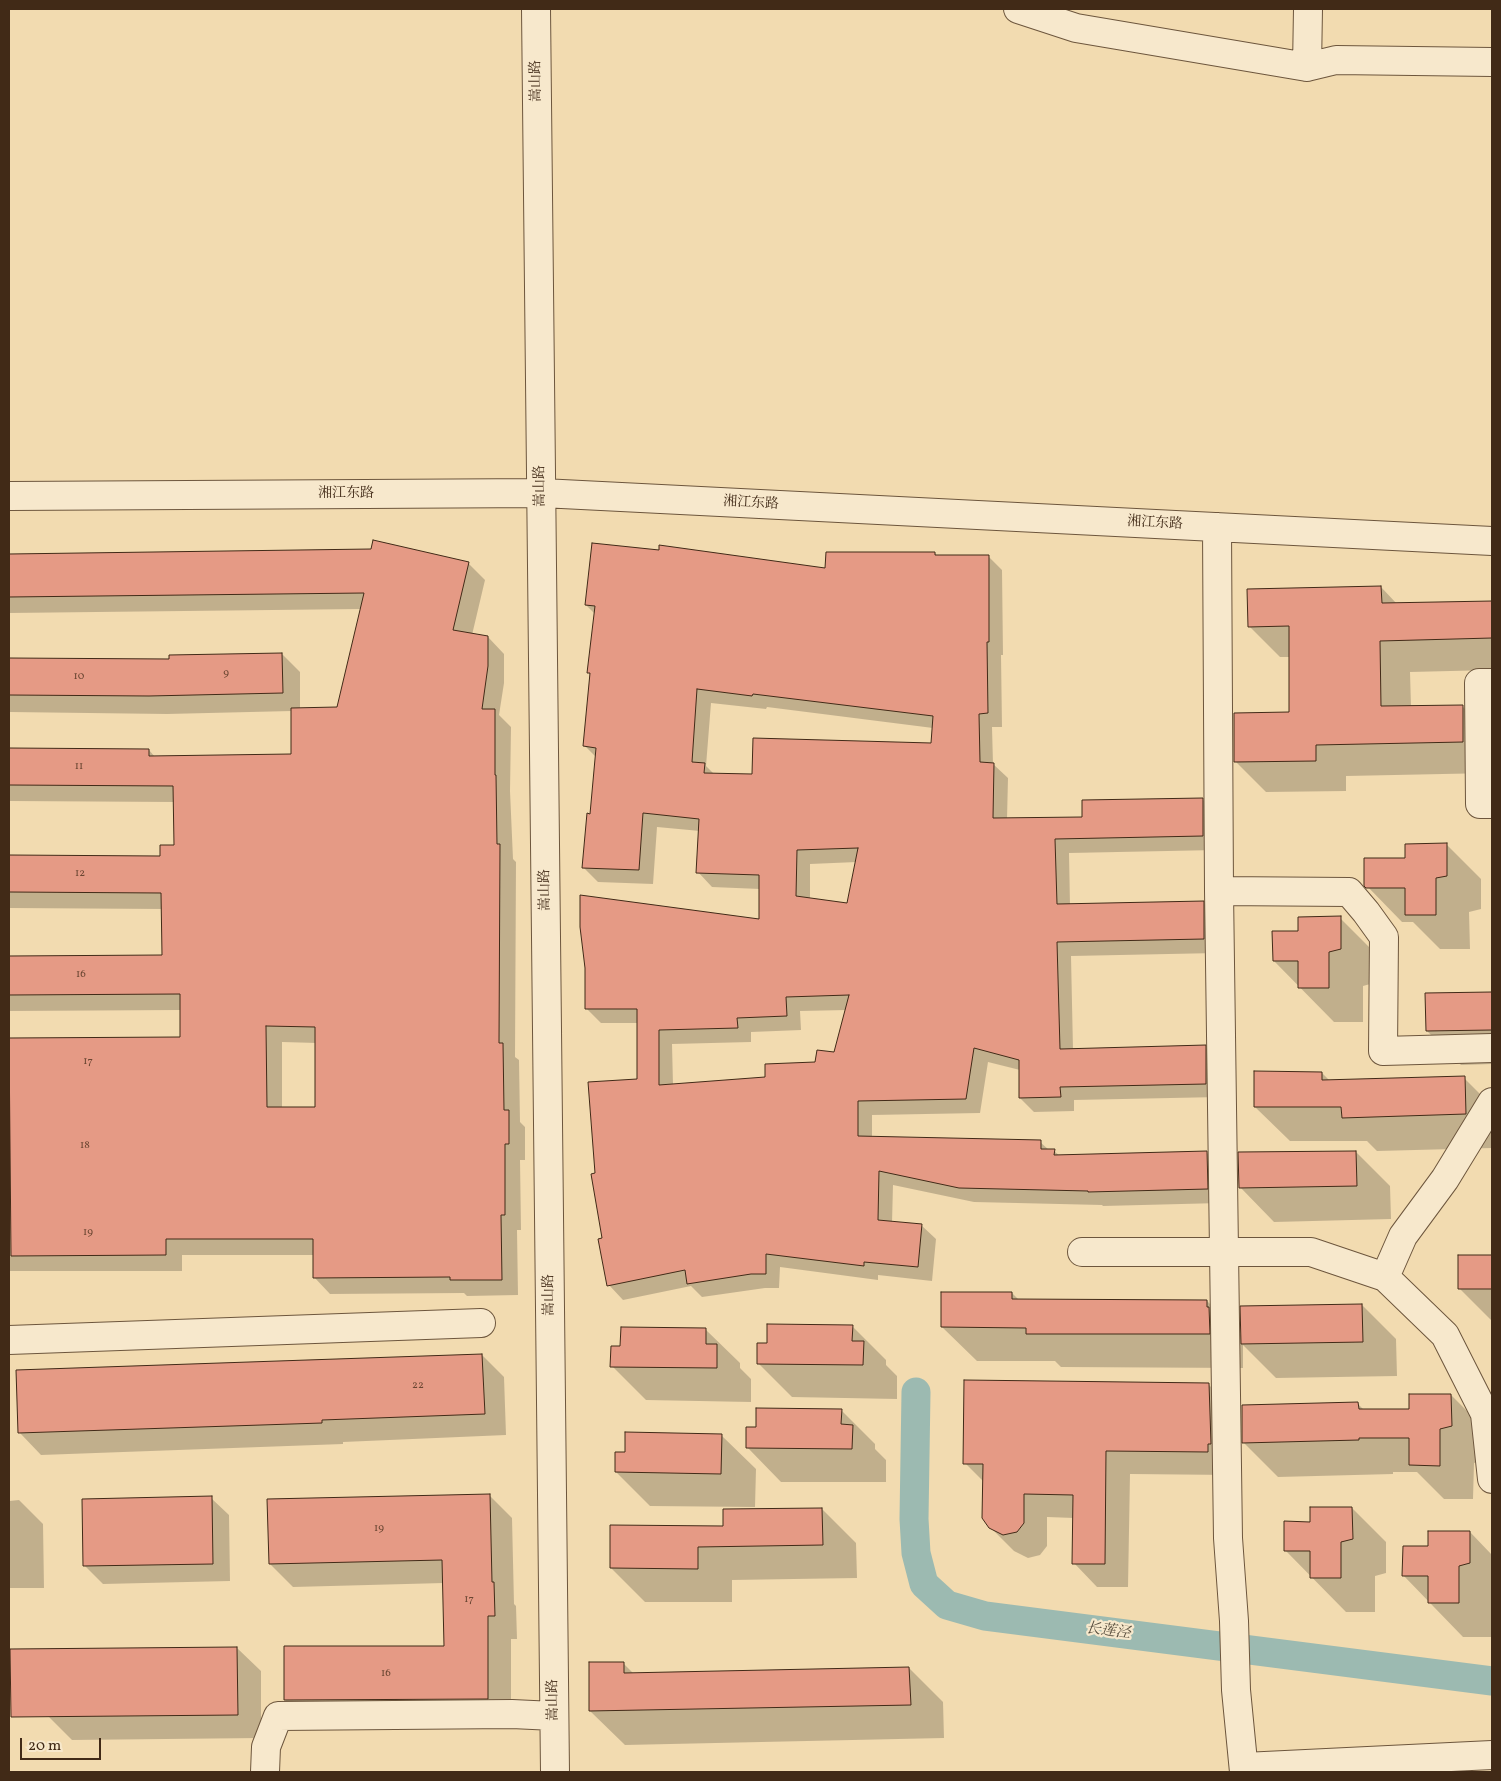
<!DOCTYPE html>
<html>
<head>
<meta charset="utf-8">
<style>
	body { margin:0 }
	#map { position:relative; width:1501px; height:1781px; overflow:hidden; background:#f2dbb0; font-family:Vollkorn,serif }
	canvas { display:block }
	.frame { position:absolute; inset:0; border:10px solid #412a17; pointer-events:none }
	.scale { position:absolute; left:20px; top:1738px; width:81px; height:22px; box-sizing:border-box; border:2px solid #412a17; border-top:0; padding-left:6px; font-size:15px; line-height:18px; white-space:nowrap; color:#412a17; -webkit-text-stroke:4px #f7e8cc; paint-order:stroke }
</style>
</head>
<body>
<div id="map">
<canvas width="1501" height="1781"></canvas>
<div class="frame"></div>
<div class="scale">20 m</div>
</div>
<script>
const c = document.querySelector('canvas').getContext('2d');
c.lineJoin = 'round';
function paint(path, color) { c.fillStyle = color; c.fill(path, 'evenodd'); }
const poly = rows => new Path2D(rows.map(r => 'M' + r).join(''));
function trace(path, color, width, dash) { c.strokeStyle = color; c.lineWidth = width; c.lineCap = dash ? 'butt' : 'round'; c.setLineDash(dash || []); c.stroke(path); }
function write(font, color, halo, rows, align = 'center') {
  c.font = font + ' Vollkorn,"Noto Serif SC",serif'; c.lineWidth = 4.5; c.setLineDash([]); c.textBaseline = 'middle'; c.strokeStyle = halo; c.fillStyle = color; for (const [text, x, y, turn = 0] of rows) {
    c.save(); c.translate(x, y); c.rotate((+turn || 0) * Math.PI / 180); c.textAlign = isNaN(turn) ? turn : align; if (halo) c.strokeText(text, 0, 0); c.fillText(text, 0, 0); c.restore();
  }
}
const shadow = poly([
	[372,551,468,563,485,580,472,635,488,637,504,654,504,683,499,715,511,727,510,791,513,859,516,862,515,1057,519,1060,520,1122,525,1127,525,1160,520,1160,521,1230,517,1230,518,1295,467,1296,464,1293,330,1294,314,1277,314,1255,182,1255,182,1271,9,1271,9,1039,181,1038,181,1010,9,1011,9,957,163,957,163,909,9,908,9,856,161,857,175,846,174,802,9,801,9,749,149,750,155,757,293,756,292,711,167,714,9,712,9,659,170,660,282,654,300,672,300,709,338,708,361,609,9,613,9,555],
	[282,1042,317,1043,316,1108,282,1108],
	[935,553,938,557,988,556,1002,570,1003,655,1001,655,1002,727,992,727,993,764,1008,778,1007,819,1083,819,1202,799,1217,813,1217,850,1069,853,1070,905,1203,902,1217,917,1218,953,1071,956,1073,1050,1205,1047,1219,1061,1220,1097,1074,1100,1074,1111,1034,1112,1020,1098,1020,1070,988,1062,980,1113,872,1115,872,1137,1040,1142,1049,1150,1054,1151,1060,1156,1206,1152,1221,1167,1221,1203,1103,1206,1102,1205,974,1202,893,1185,892,1223,921,1225,936,1239,932,1281,878,1275,878,1280,780,1267,779,1288,765,1288,702,1297,691,1286,623,1300,609,1285,596,1174,638,1081,638,1023,601,1023,587,1009,760,920,760,889,712,887,698,872,700,831,657,827,653,884,598,882,584,868,591,815,597,758,585,746,591,676,588,672,595,614,586,605],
	[711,703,766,709,767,707,933,728,932,744,754,775,714,774,706,766],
	[857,862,848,905,810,899,810,864],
	[847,1010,835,1053,816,1063,767,1078,673,1085,672,1044,751,1042,751,1032,801,1030,800,1011],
	[1381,587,1397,604,1492,602,1492,670,1410,672,1411,707,1462,706,1492,736,1492,773,1346,776,1346,791,1266,792,1235,761,1290,714,1290,657,1280,657,1249,626],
	[1447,845,1481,879,1481,909,1469,912,1470,949,1440,949,1413,922,1402,922,1366,885,1406,859],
	[1340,918,1374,952,1374,983,1363,986,1363,1022,1334,1022,1274,961,1300,932],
	[1492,993,1492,1064,1461,1065,1427,1031,1426,994],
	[1322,1073,1330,1081,1464,1078,1492,1106,1492,1148,1377,1151,1367,1141,1290,1141,1255,1107],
	[1356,1152,1390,1186,1391,1219,1274,1222,1240,1187],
	[1460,1256,1492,1256,1492,1321,1460,1289],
	[1012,1293,1019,1300,1207,1301,1242,1336,1362,1305,1396,1339,1397,1376,1276,1378,1243,1345,1243,1368,1061,1367,1055,1361,977,1361,942,1327],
	[852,1326,886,1360,886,1365,897,1376,897,1399,792,1397,758,1363,768,1344],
	[705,1329,740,1363,740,1368,751,1379,751,1402,646,1400,612,1366,622,1347],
	[482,1355,504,1377,506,1435,343,1442,343,1444,41,1455,20,1433],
	[1208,1384,1232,1408,1231,1475,1130,1474,1128,1587,1097,1587,1074,1563,1074,1518,1047,1517,1047,1546,1040,1555,1028,1558,1014,1551,990,1527,984,1482,965,1463],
	[1451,1395,1485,1429,1485,1460,1474,1463,1473,1499,1444,1499,1417,1472,1393,1472,1393,1474,1278,1477,1244,1443,1358,1404,1364,1410,1410,1410],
	[841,1410,875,1444,875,1449,886,1460,886,1482,781,1482,747,1447,757,1428],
	[721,1435,756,1469,755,1507,650,1506,616,1472,626,1453],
	[489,1495,512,1518,514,1604,516,1606,517,1639,511,1639,511,1721,308,1723,285,1700,446,1648,444,1583,293,1587,270,1564],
	[211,1498,229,1515,230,1581,103,1584,85,1566],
	[19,1500,43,1524,44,1588,9,1588,9,1501],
	[1352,1508,1386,1542,1386,1573,1375,1576,1375,1612,1346,1612,1286,1551,1312,1523],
	[822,1509,856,1543,857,1578,732,1580,732,1602,645,1602,611,1568,725,1527],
	[1470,1532,1492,1555,1492,1637,1463,1637,1403,1575,1429,1547],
	[237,1648,261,1671,261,1738,72,1740,48,1716],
	[623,1663,634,1674,909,1668,943,1702,944,1738,625,1745,590,1711]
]);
const canal = poly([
	[916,1392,914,1519,916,1553,924,1584,947,1605,985,1616,1492,1681]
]);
const building = poly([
	[373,540,469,562,453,630,488,636,488,666,482,709,495,709,495,775,496,775,497,844,500,844,499,1043,503,1043,504,1110,509,1110,509,1144,505,1144,505,1215,501,1215,502,1280,450,1280,450,1277,313,1278,313,1239,166,1239,166,1255,11,1256,9,1038,180,1037,180,994,9,995,9,956,162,955,161,893,9,892,9,855,160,856,160,845,174,845,173,786,9,785,9,748,149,749,149,756,291,754,291,708,337,707,364,593,9,597,9,554,371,549,373,540],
	[266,1026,315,1027,315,1107,267,1107,266,1026],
	[592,543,659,550,659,545,825,568,826,552,935,552,935,555,989,555,989,642,987,642,988,713,979,714,980,762,994,763,993,818,1082,817,1082,800,1203,798,1203,836,1055,839,1057,904,1204,901,1204,939,1057,942,1060,1049,1206,1045,1206,1084,1060,1087,1061,1097,1019,1098,1019,1060,974,1048,966,1099,858,1101,858,1136,1041,1140,1041,1149,1055,1149,1054,1155,1207,1151,1208,1189,1088,1192,1088,1191,959,1188,879,1171,878,1220,922,1224,918,1267,864,1262,864,1266,766,1254,766,1274,751,1274,687,1284,685,1270,607,1286,598,1239,602,1238,591,1174,595,1173,588,1082,637,1079,637,1009,585,1009,585,968,580,927,580,895,759,919,759,875,696,873,699,819,643,813,639,870,582,868,587,813,590,814,596,748,583,746,590,673,587,673,595,606,585,605,592,543],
	[697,689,752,696,753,694,933,716,931,743,753,738,752,774,704,773,705,763,692,762,697,689],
	[858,848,847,903,796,896,797,850,858,848],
	[849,995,834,1052,817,1050,815,1062,765,1064,765,1077,659,1085,659,1030,738,1028,737,1018,787,1016,786,997,849,995],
	[1381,586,1382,603,1492,601,1492,638,1380,641,1381,706,1463,705,1463,742,1316,745,1316,761,1234,762,1234,713,1289,712,1289,626,1248,627,1247,589,1381,586],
	[282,653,283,693,149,696,9,695,9,658,169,659,169,655,282,653],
	[1447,843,1447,876,1436,878,1436,915,1405,915,1405,888,1366,888,1364,886,1364,858,1405,858,1405,844,1447,843],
	[1341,916,1341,949,1329,952,1329,988,1298,988,1298,961,1273,961,1272,931,1298,931,1298,917,1341,916],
	[1492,992,1492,1030,1426,1031,1425,993,1492,992],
	[1254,1071,1322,1072,1322,1080,1465,1076,1466,1114,1342,1118,1341,1107,1254,1107,1254,1071],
	[1356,1151,1357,1186,1239,1188,1238,1152,1356,1151],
	[1458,1255,1492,1255,1492,1289,1458,1289,1458,1255],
	[941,1292,1012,1292,1012,1299,1207,1300,1207,1307,1209,1307,1210,1334,1026,1334,1026,1328,941,1327,941,1292],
	[1362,1304,1363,1342,1241,1344,1240,1306,1362,1304],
	[767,1324,853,1325,852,1341,864,1341,863,1365,757,1364,757,1343,767,1343,767,1324],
	[621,1327,706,1328,706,1344,717,1344,717,1368,610,1367,611,1346,620,1346,621,1327],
	[482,1354,485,1414,322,1420,322,1423,18,1433,16,1370,482,1354],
	[964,1380,1209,1383,1211,1444,1208,1444,1208,1452,1106,1451,1105,1564,1072,1564,1073,1495,1024,1494,1024,1523,1017,1532,1003,1535,989,1528,982,1518,983,1464,963,1464,964,1380],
	[1409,1394,1451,1394,1452,1426,1440,1429,1440,1466,1409,1465,1409,1438,1359,1438,1359,1440,1242,1443,1242,1405,1358,1402,1359,1409,1409,1409,1409,1394],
	[756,1408,842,1409,841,1424,853,1425,852,1449,746,1448,746,1427,756,1427,756,1408],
	[625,1432,722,1434,721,1474,615,1472,615,1452,625,1452,625,1432],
	[490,1494,492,1582,494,1582,495,1616,488,1616,488,1699,284,1700,284,1646,444,1646,442,1560,269,1564,267,1499,490,1494],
	[212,1496,213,1564,83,1566,82,1499,212,1496],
	[1310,1507,1352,1507,1353,1539,1341,1542,1341,1578,1310,1578,1310,1551,1284,1551,1284,1521,1310,1522,1310,1507],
	[822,1508,823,1545,698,1547,698,1569,610,1568,610,1525,723,1526,723,1509,822,1508],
	[1428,1531,1470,1531,1470,1563,1459,1566,1459,1603,1428,1603,1428,1576,1402,1576,1403,1546,1428,1546,1428,1531],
	[237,1647,238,1715,11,1717,10,1649,237,1647],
	[589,1662,624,1662,624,1673,909,1667,911,1705,589,1711,589,1662]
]);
const minor = poly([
	[536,9,555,1772],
	[1018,9,1076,28,1307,67,1336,60,1492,62],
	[1307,67,1308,9],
	[9,496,542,493,1492,541],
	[1217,527,1219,891,1228,1538,1234,1621,1236,1690,1244,1772],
	[1492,683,1479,683,1480,804,1492,804],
	[1219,891,1349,892,1366,912,1384,937,1383,1051,1492,1048],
	[1082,1252,1311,1252,1385,1277,1445,1335,1485,1414,1492,1479],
	[1385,1277,1403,1236,1445,1179,1492,1102],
	[9,1340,481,1323],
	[1244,1767,1492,1755],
	[265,1772,266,1747,278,1716,512,1714,554,1716]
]);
const numberNames = [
	["9",226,674],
	["10",79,677],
	["11",79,767],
	["12",80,874],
	["16",81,975],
	["17",88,1062],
	["18",85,1146],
	["19",88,1233],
	["22",418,1386],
	["19",379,1529],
	["17",469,1600],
	["16",386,1674]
];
const streetNames = [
	["嵩山路",537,81,-91],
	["嵩山路",541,486,-91],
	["湘江东路",346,494],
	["湘江东路",751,504,3],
	["湘江东路",1155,524,3],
	["嵩山路",546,890,-91],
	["嵩山路",550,1295,-91],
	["嵩山路",554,1700,-91]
];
const waterNames = [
	["长莲泾",1108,1632,7]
];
paint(shadow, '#0003');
trace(canal, '#9cbab1', 29);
paint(building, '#e59a85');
trace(building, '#412a17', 1);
trace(minor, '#6d563d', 30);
trace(minor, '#f7e8cc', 28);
write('11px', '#6a4632', null, numberNames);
write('14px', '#412a17', '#f7e8cc', streetNames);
write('italic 15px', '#584e3e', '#f7e8cc', waterNames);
</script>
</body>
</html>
